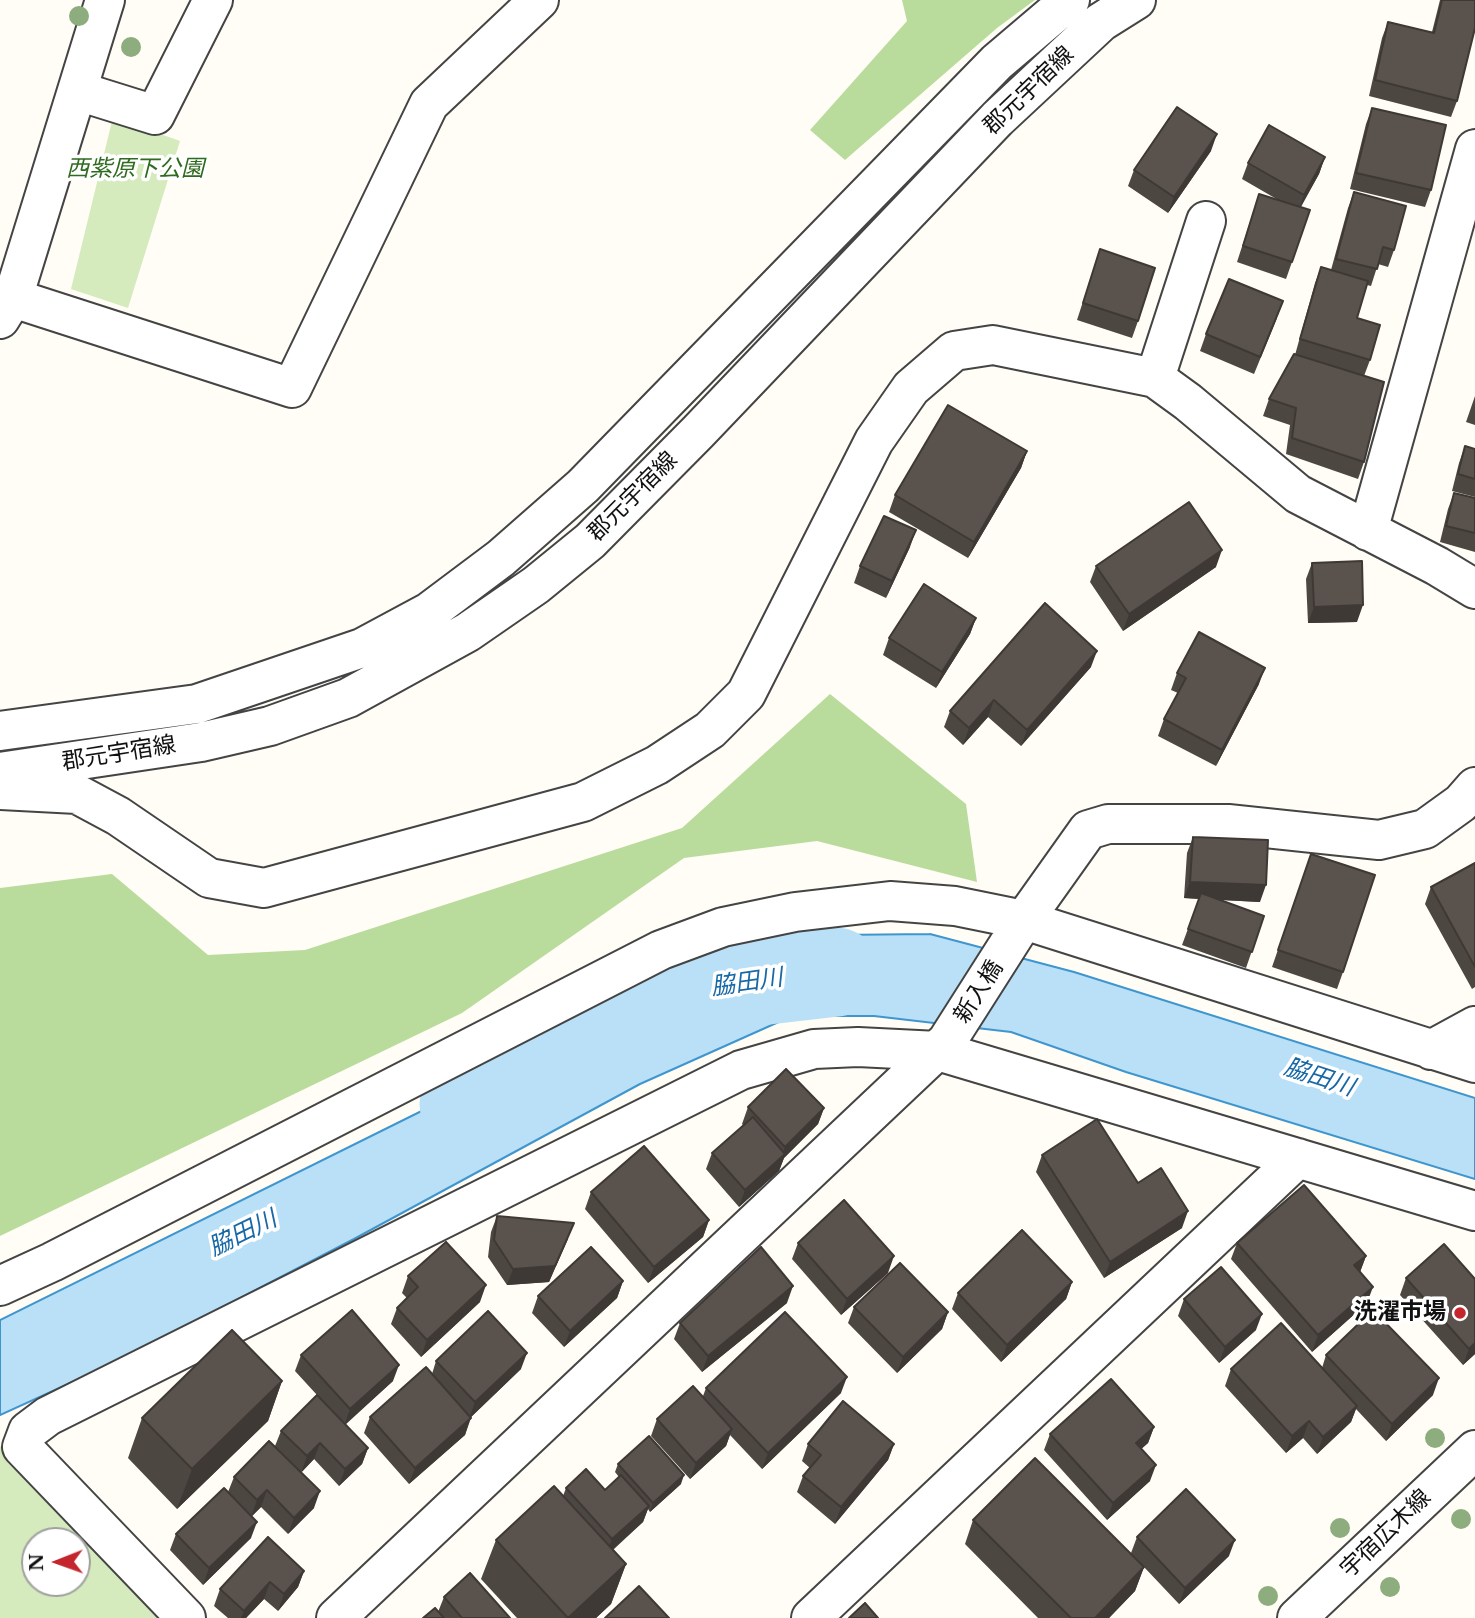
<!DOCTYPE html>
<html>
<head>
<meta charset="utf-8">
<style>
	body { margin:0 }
	#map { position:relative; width:1475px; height:1618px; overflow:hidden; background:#fffdf5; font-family:"Libre Baskerville",serif }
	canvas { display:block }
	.north { position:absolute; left:21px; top:1527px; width:70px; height:70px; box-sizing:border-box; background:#fff; border:2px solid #a0a0a0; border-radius:50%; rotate:269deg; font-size:19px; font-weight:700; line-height:28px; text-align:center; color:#111 }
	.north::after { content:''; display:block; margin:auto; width:24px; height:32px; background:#c4262e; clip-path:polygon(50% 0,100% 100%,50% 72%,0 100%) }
</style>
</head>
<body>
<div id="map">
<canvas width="1475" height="1618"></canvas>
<div class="north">N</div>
</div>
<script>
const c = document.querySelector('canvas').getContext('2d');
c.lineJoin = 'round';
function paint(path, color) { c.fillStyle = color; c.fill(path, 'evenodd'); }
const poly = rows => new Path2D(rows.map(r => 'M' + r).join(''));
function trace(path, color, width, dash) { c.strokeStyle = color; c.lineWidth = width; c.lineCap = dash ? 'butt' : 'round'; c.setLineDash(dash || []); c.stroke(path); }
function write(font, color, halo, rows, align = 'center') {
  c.font = font + ' "Libre Baskerville","Noto Sans JP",serif'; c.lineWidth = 7; c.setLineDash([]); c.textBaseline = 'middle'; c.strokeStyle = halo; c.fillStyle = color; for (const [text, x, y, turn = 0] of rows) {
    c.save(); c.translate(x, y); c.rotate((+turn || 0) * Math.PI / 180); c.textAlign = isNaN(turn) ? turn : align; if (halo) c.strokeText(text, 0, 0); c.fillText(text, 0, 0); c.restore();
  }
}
const green = poly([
	[113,117,180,141,128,308,71,289],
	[0,1446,161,1618,0,1618],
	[35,1541,77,1541,77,1583,35,1583]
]);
const forest = poly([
	[902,0,1035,0,997,28,845,160,810,130,907,21],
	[830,694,966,804,977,882,817,841,684,858,462,1013,0,1236,0,888,112,874,208,955,305,950,682,828]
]);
const water = poly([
	[930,934,1074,972,1475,1098,1475,1179,1126,1072,1011,1032,874,1016,792,1016,640,1084,354,1239,125,1358,0,1415,0,1320,472,1086,835,935,930,934]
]);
const river = poly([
	[464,1104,493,1085,576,1042,706,987,836,972]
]);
const minor = poly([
	[78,91,155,115,213,0],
	[13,298,292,388,429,104,539,0],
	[1155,378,1206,221],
	[1368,531,1475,149],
	[0,790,77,794,118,816,209,878,264,888,583,802,657,765,710,730,746,694,874,441,911,388,954,351,993,345,1155,378,1188,402,1298,494,1437,566,1475,589],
	[1431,1050,1475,1026],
	[0,1286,52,1262,661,950,723,927,795,912,890,901,955,906,1024,920,1475,1063],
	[186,1618,22,1447,28,1431,48,1416,741,1070,814,1049,858,1047,938,1051,1475,1211],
	[336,1618,947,1041,1024,920,1088,830,1108,824,1228,824,1379,840,1425,829,1461,803,1475,787],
	[811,1618,1298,1158]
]);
const tertiary = poly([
	[0,319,13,298,105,0],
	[0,731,197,704,362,648,429,612,501,558,583,486,997,62,1070,0],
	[0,772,201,742,270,726,348,698,468,632,536,585,590,541,698,432,997,119,1101,22,1136,0],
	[1297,1618,1475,1450]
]);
const trees = [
	[79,16],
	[131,47],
	[1435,1438],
	[1461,1519],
	[1340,1528],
	[1390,1587],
	[1268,1596]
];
const wall = poly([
	[1440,0,1475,0,1457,101,1451,117,1369,96,1382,38,1388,22,1432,32],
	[1372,108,1431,190,1425,207,1350,189,1366,124],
	[1211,151,1168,213,1128,186,1134,170],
	[1325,157,1319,174,1301,207,1292,262,1286,279,1237,262,1259,194,1280,201,1242,179,1248,163],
	[1354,192,1394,250,1388,267,1378,264,1371,286,1367,285,1357,318,1370,360,1364,376,1364,462,1358,479,1286,454,1290,425,1263,416,1269,399,1295,355,1315,283,1321,267,1331,270,1348,208],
	[1100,249,1138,321,1132,338,1077,320],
	[1277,318,1254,374,1200,351,1206,334],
	[1475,396,1475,425,1466,422],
	[1465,446,1475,449,1475,497,1452,491,1459,463],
	[1027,451,1021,468,968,558,889,512,895,495],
	[1454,493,1475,498,1475,552,1440,542,1448,509],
	[910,547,886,598,854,583,860,566],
	[1312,563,1357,622,1308,623,1306,579],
	[1096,566,1216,567,1123,631,1090,582],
	[976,618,970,634,936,688,883,655,889,638],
	[1091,667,1021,746,988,717,963,745,944,727,950,711],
	[1177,673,1259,684,1216,766,1158,736,1164,719,1178,693,1171,690],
	[1193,837,1260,902,1221,900,1264,916,1246,968,1182,945,1199,899,1184,898,1187,853],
	[1311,854,1343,972,1337,989,1272,967],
	[1475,863,1475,987,1472,989,1425,904,1431,887],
	[748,1107,824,1108,818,1124,784,1158,779,1171,739,1207,706,1169,712,1153,743,1125,742,1124],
	[1042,1155,1138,1183,1182,1228,1104,1278,1036,1172],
	[591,1192,709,1220,703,1237,648,1283,585,1209],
	[497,1216,568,1239,549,1282,507,1285,488,1257,491,1232],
	[798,1243,888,1273,841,1315,792,1259],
	[1237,1243,1366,1256,1360,1272,1367,1303,1312,1352,1231,1259],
	[408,1276,480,1302,421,1357,391,1324,397,1308,407,1298,402,1293],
	[1406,1278,1475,1279,1475,1354,1463,1365,1400,1295],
	[623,1281,617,1298,564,1347,532,1313,538,1296],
	[1072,1282,1066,1299,1001,1362,952,1309,958,1293],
	[1184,1299,1256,1330,1219,1363,1178,1316],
	[787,1303,702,1372,674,1339,680,1323],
	[854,1307,948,1312,942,1329,897,1373,848,1323],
	[301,1355,393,1381,345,1424,368,1448,362,1464,339,1486,314,1459,301,1472,314,1508,288,1534,261,1507,252,1516,251,1538,203,1585,170,1550,176,1534,228,1492,234,1477,275,1446,281,1431,317,1395,295,1371],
	[1326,1355,1433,1395,1386,1441,1356,1409,1351,1422,1317,1454,1303,1438,1286,1453,1225,1386,1231,1369,1322,1368],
	[436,1361,521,1369,470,1418,465,1435,409,1484,364,1433,370,1417,432,1374],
	[282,1381,268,1421,177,1509,128,1458,142,1418],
	[706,1388,841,1393,762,1469,730,1435,726,1446,690,1479,651,1436,657,1419,703,1396],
	[1154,1427,1148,1443,1141,1449,1150,1481,1107,1520,1044,1450,1050,1434],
	[808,1444,894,1444,888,1460,835,1524,797,1492,803,1476,810,1468,802,1461],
	[618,1464,681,1484,650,1512,648,1509,643,1522,613,1550,626,1564,611,1604,596,1618,517,1618,481,1579,496,1540,563,1496,566,1488,605,1490,619,1477,615,1472],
	[973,1520,1131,1553,1137,1537,1229,1556,1179,1604,1144,1567,1135,1591,1109,1618,1038,1618,965,1544],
	[304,1571,298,1587,278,1611,264,1599,246,1618,228,1618,214,1606,220,1589],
	[444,1597,510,1618,423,1618,438,1612]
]);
const shadedWall = poly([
	[1217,134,1211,151,1168,213,1174,197],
	[1325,157,1319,174,1298,211,1304,195],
	[1027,451,1021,468,968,558,974,542],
	[916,530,910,547,886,598,892,581],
	[1222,550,1216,567,1123,631,1129,614],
	[1363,605,1357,622,1308,623,1314,607],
	[976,618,970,634,936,688,942,672],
	[1097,651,1091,667,1021,746,1027,730],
	[1265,668,1259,684,1216,766,1222,750],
	[994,700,988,717,963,745,969,728],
	[1190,882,1266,885,1260,902,1184,898],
	[824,1108,818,1124,784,1158,779,1171,739,1207,745,1190,781,1158,785,1147],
	[1188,1211,1182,1228,1104,1278,1110,1262],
	[709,1220,703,1237,648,1283,654,1267],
	[574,1223,549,1282,507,1285,513,1269],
	[894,1256,888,1273,841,1315,847,1299],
	[1366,1256,1360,1272,1354,1265],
	[623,1281,617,1298,564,1347,570,1331],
	[1072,1282,1066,1299,1001,1362,1007,1345],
	[486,1285,480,1302,421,1357,427,1340],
	[793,1286,787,1303,702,1372,708,1356],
	[1373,1287,1367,1303,1312,1352,1318,1335],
	[948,1312,942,1329,897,1373,903,1357],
	[1262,1314,1256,1330,1219,1363,1225,1347],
	[1475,1343,1475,1354,1463,1365,1469,1349],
	[527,1353,521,1369,469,1419,475,1402],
	[399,1365,393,1381,344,1426,350,1409],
	[847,1377,841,1393,762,1469,768,1453],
	[1439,1378,1433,1395,1386,1441,1392,1424],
	[282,1381,268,1421,177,1509,192,1469],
	[1357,1406,1351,1422,1317,1454,1323,1437],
	[471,1418,465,1435,409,1484,415,1468],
	[1309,1421,1303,1438,1286,1453,1292,1436],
	[1154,1427,1148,1443,1130,1459,1136,1443],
	[732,1429,726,1446,690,1479,696,1463],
	[320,1443,314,1459,301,1473,307,1456],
	[894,1444,888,1460,835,1524,841,1507],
	[368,1448,362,1464,339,1486,345,1469],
	[1156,1465,1150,1481,1107,1520,1113,1503],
	[684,1475,681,1484,650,1512,653,1503],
	[267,1490,261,1507,251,1517,257,1500],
	[320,1491,314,1508,288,1534,294,1518],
	[649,1506,643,1522,606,1555,612,1539],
	[257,1522,251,1538,203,1585,209,1568],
	[1235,1540,1229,1556,1179,1604,1185,1588],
	[626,1564,611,1604,596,1618,568,1618],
	[1144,1567,1135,1591,1109,1618,1095,1618],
	[304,1571,298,1587,278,1611,284,1594],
	[270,1582,264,1599,246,1618,241,1618,244,1611]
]);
const building = poly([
	[1442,0,1475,0,1475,28,1457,101,1375,80,1388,22,1434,33,1442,0],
	[1177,107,1217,134,1174,197,1134,170,1177,107],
	[1372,108,1446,125,1431,190,1356,173,1372,108],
	[1269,125,1325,157,1304,195,1248,163,1269,125],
	[1354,192,1406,206,1394,250,1383,247,1377,269,1336,259,1354,192],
	[1259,194,1310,210,1292,262,1243,246,1259,194],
	[1100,249,1155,268,1138,321,1083,303,1100,249],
	[1321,267,1368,281,1357,318,1380,325,1370,360,1300,339,1321,267],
	[1229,279,1283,301,1260,357,1206,334,1229,279],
	[1294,354,1384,382,1364,462,1292,438,1296,408,1269,399,1294,354],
	[948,405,1027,451,974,542,895,495,948,405],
	[1465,446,1475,449,1475,479,1458,474,1465,446],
	[1454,493,1475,498,1475,533,1446,526,1454,493],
	[1189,502,1222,550,1129,614,1096,566,1189,502],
	[884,516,916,530,892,581,860,566,884,516],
	[1362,561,1363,605,1314,607,1312,563,1362,561],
	[924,584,976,618,942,672,889,638,924,584],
	[1045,603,1097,651,1027,730,994,700,969,728,950,711,1045,603],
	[1199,632,1265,668,1222,750,1164,719,1186,678,1177,673,1199,632],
	[1193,837,1268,840,1266,885,1190,882,1193,837],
	[1311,854,1375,875,1343,972,1278,950,1311,854],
	[1475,863,1475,967,1431,887,1475,863],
	[1201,893,1264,916,1252,952,1188,929,1201,893],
	[786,1069,824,1108,785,1147,748,1107,786,1069],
	[753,1117,785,1154,745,1190,712,1153,753,1117],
	[1097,1119,1138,1183,1161,1168,1188,1211,1110,1262,1042,1155,1097,1119],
	[644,1146,709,1220,654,1267,591,1192,644,1146],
	[1304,1185,1366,1256,1354,1265,1373,1287,1318,1335,1237,1243,1304,1185],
	[844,1200,894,1256,847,1299,798,1243,844,1200],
	[497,1216,574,1223,555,1266,513,1269,494,1240,497,1216],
	[1022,1230,1072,1282,1007,1345,958,1293,1022,1230],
	[446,1242,486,1285,427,1340,397,1308,418,1287,408,1276,446,1242],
	[1444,1244,1475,1279,1475,1343,1469,1349,1406,1278,1444,1244],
	[591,1247,623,1281,570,1331,538,1296,591,1247],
	[761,1247,793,1286,708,1356,680,1323,761,1247],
	[900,1263,948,1312,903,1357,854,1307,900,1263],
	[1221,1267,1262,1314,1225,1347,1184,1299,1221,1267],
	[352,1310,399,1365,350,1409,301,1355,352,1310],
	[1373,1310,1439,1378,1392,1424,1326,1355,1373,1310],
	[488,1311,527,1353,475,1402,436,1361,488,1311],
	[785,1312,847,1377,768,1453,706,1388,785,1312],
	[1281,1323,1357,1406,1323,1437,1309,1421,1292,1436,1231,1369,1281,1323],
	[232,1330,282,1381,192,1469,142,1418,232,1330],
	[426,1367,471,1418,415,1468,370,1417,426,1367],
	[1111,1379,1154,1427,1136,1443,1156,1465,1113,1503,1050,1434,1111,1379],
	[693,1386,732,1429,696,1463,657,1419,693,1386],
	[317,1395,368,1448,345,1469,320,1443,307,1456,281,1431,317,1395],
	[843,1401,894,1444,841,1507,803,1476,821,1455,808,1444,843,1401],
	[649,1436,684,1475,653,1503,618,1464,649,1436],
	[269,1441,320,1491,294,1518,267,1490,257,1500,234,1477,269,1441],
	[1035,1458,1144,1567,1095,1618,1071,1618,973,1520,1035,1458],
	[586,1469,605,1490,621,1475,649,1506,612,1539,566,1488,586,1469],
	[554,1486,626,1564,568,1618,496,1540,554,1486],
	[224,1488,257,1522,209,1568,176,1534,224,1488],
	[1186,1489,1235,1540,1185,1588,1137,1537,1186,1489],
	[268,1537,304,1571,284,1594,270,1582,244,1611,220,1589,268,1537],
	[470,1573,510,1618,462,1618,444,1597,470,1573],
	[639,1586,669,1618,605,1618,639,1586],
	[865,1603,878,1618,849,1618,865,1603],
	[435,1608,444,1618,423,1618,435,1608]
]);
const markers = [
	[1460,1313,7,"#c4262e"]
];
const streetNames = [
	["郡元宇宿線",1029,91,-44],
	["郡元宇宿線",633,497,-45],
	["郡元宇宿線",119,754,-9],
	["新入橋",979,992,-57],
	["宇宿広木線",1386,1534,-44]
];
const parkNames = [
	["西紫原下公園",135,170]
];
const poiNames = [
	["洗濯市場",1446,1313]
];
const waterNames = [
	["脇田川",747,983,-8],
	["脇田川",1319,1078,18],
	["脇田川",243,1234,-26]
];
paint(green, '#d5ebbd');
paint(forest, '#b9dc9c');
paint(water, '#b9e0f7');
trace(water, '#3f96cf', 2);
trace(river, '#b9e0f7', 89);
trace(minor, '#444', 42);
trace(tertiary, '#444', 42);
trace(minor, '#fff', 38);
trace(tertiary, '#fff', 38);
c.fillStyle = '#8dad7f';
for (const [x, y] of trees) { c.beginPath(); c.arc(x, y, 10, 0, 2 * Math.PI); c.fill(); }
paint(wall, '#4d4742');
paint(shadedWall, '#3f3936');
paint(building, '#5a524d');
trace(building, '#3f3936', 2);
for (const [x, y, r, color] of markers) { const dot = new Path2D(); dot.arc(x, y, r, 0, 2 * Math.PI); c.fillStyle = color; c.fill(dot); trace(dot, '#fff', 2.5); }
write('23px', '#111', '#fff', streetNames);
write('italic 23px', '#2f6b1f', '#fff', parkNames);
write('bold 23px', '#111', '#fff', poiNames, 'right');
write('italic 24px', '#1768a6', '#fff', waterNames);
</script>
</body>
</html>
